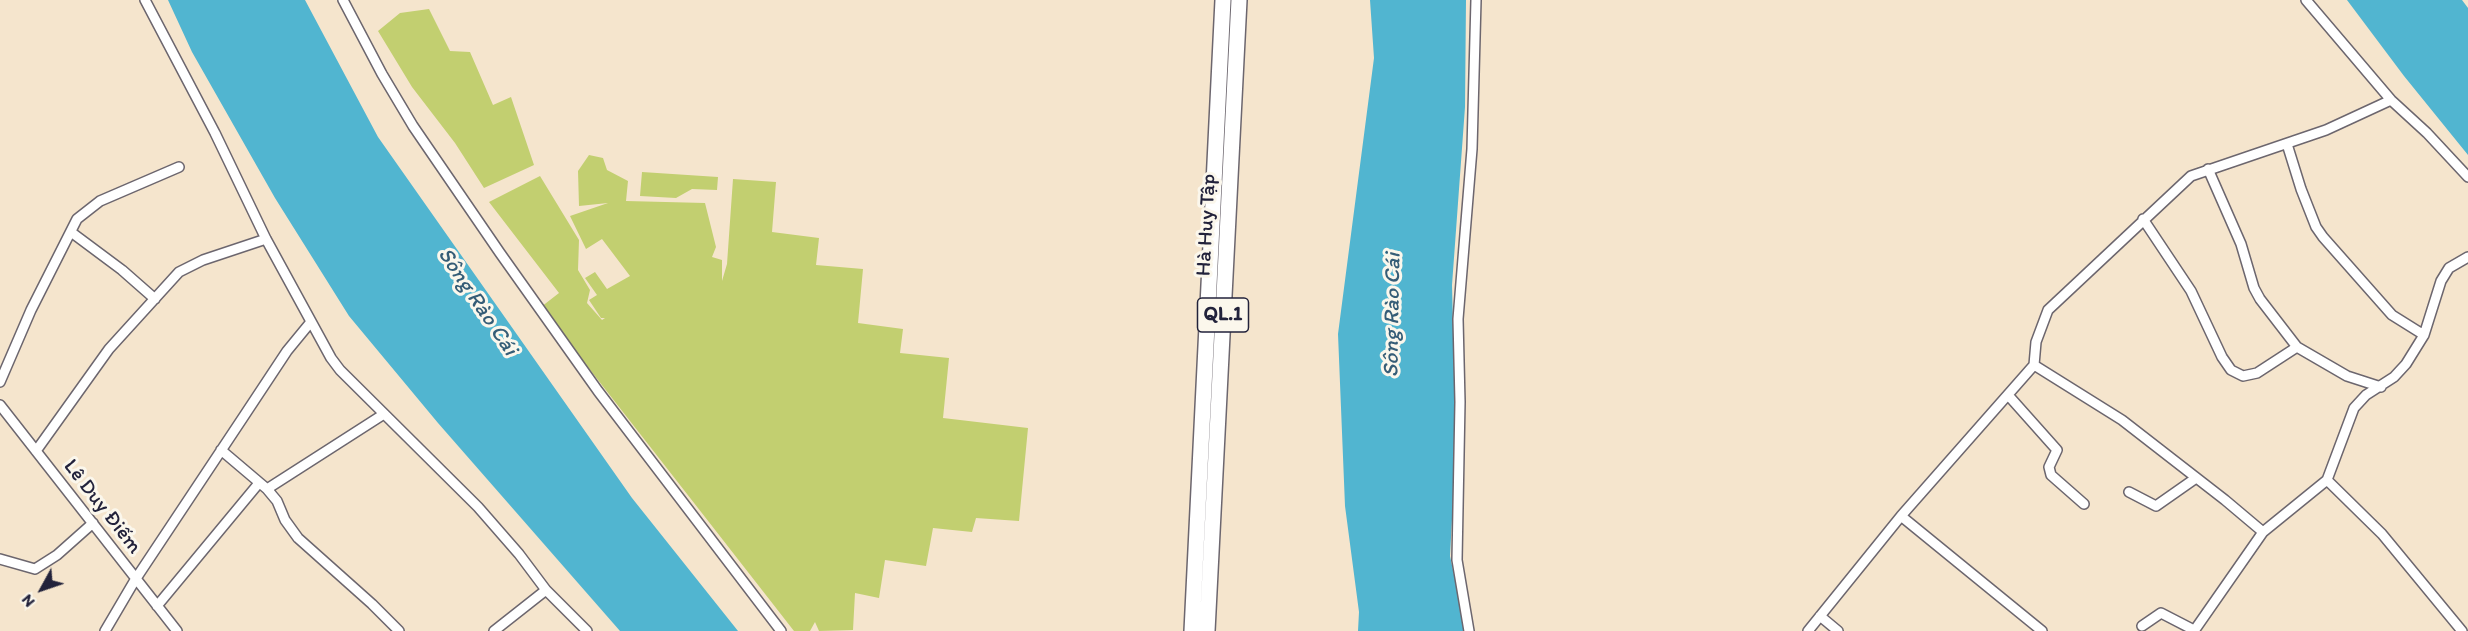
<!DOCTYPE html>
<html>
<head>
<meta charset="utf-8">
<style>
	body { margin:0 }
	#map { position:relative; width:2468px; height:631px; overflow:hidden; background:#f5e5cd; font-family:Itim,sans-serif }
	canvas { display:block }
	.north { position:absolute; left:12px; top:559px; width:60px; height:60px; -webkit-text-stroke:4px #fbf7ec; paint-order:stroke; rotate:230deg; font-size:16px; font-weight:700; line-height:24px; text-align:center; color:#22223b }
	.north::after { content:''; display:block; margin:auto; width:21px; height:27px; background:#22223b; clip-path:polygon(50% 0,100% 100%,50% 72%,0 100%) }
</style>
</head>
<body>
<div id="map">
<canvas width="2468" height="631"></canvas>
<div class="north">N</div>
</div>
<script>
const c = document.querySelector('canvas').getContext('2d');
c.lineJoin = 'round';
function paint(path, color) { c.fillStyle = color; c.fill(path, 'evenodd'); }
const poly = rows => new Path2D(rows.map(r => 'M' + r).join(''));
function trace(path, color, width, dash) { c.strokeStyle = color; c.lineWidth = width; c.lineCap = dash ? 'butt' : 'round'; c.setLineDash(dash || []); c.stroke(path); }
function write(font, color, halo, rows, align = 'center') {
  c.font = font + ' Itim,sans-serif'; c.lineWidth = 6; c.setLineDash([]); c.textBaseline = 'middle'; c.strokeStyle = halo; c.fillStyle = color; for (const [text, x, y, turn = 0] of rows) {
    c.save(); c.translate(x, y); c.rotate((+turn || 0) * Math.PI / 180); c.textAlign = isNaN(turn) ? turn : align; if (halo) c.strokeText(text, 0, 0); c.fillText(text, 0, 0); c.restore();
  }
}
const green = poly([
	[429,9,450,51,470,52,493,105,511,97,534,165,484,188,455,143,412,87,378,31,400,13],
	[589,155,603,158,607,170,628,181,626,201,705,203,716,247,712,257,722,260,722,281,727,264,733,179,776,182,772,232,819,238,816,265,863,269,858,323,903,329,900,353,949,358,943,418,1028,428,1019,521,976,518,972,532,933,528,926,566,885,560,879,598,855,593,853,630,819,631,815,622,810,631,794,631,541,307,559,293,489,202,540,176,579,240,578,270,590,290,587,303,602,320,605,318,601,318,589,300,597,295,585,278,595,272,607,289,630,276,602,239,586,249,570,216,608,203,579,206,578,171],
	[642,172,718,177,717,190,692,189,676,198,640,196]
]);
const water = poly([
	[168,0,305,0,378,137,632,498,738,631,620,631,438,423,349,316,275,198,192,52],
	[1370,0,1466,0,1465,107,1452,285,1456,446,1450,556,1466,631,1358,631,1359,612,1345,506,1338,334,1374,58],
	[2347,0,2462,0,2468,8,2468,155,2404,76]
]);
const street = poly([
	[145,0,215,133,266,239,331,358,340,370,478,507,519,554,546,590,494,631],
	[343,0,382,74,413,126,500,253,598,391,781,631],
	[2306,0,2391,100,2427,133,2468,177],
	[2287,144,2301,189,2316,227,2323,237,2392,315,2424,335],
	[2208,169,2241,244,2254,288,2260,299,2297,347,2347,376,2381,387],
	[2143,219,2191,291,2222,357,2231,370,2243,376,2257,373,2297,347],
	[71,232,122,270,155,299],
	[2034,365,2122,420,2225,500,2263,532],
	[0,382,31,310,77,219,100,201,179,167],
	[2008,395,2057,450,2049,467,2051,475,2084,504],
	[0,405,177,631],
	[221,450,267,489,277,501,285,520,298,538,372,604,399,631],
	[36,451,109,349,179,272,203,260,266,239],
	[2327,480,2354,408,2366,395,2394,377,2406,364,2424,335,2441,281,2449,268,2468,257],
	[267,489,384,414],
	[2129,492,2156,506,2196,478],
	[1901,516,2034,365,2036,342,2048,310,2191,176,2326,130,2391,100],
	[0,559,35,569,57,555,93,523],
	[546,590,587,631],
	[157,606,259,483],
	[1820,616,1838,631],
	[2142,626,2161,613,2194,630],
	[105,631,135,580,244,416,287,351,310,323],
	[1469,631,1457,560,1460,402,1458,319,1472,149,1476,0],
	[1808,631,1901,516,2042,631],
	[2194,631,2263,532,2327,480,2382,534,2462,631]
]);
const primary = poly([
	[1192,631,1223,0],
	[1207,631,1239,0]
]);
const shields = [
	[1223,315,51]
];
const shieldNames = [
	["QL.1",1223,315]
];
const streetNames = [
	["Hà Huy Tập",1207,225,-87],
	["Lê Duy Điếm",102,507,52]
];
const waterNames = [
	["Sông Rào Cái",477,302,56],
	["Sông Rào Cái",1393,315,-89]
];
paint(green, '#c2cf70');
paint(water, '#51b5d0');
trace(street, '#6c666e', 12);
trace(primary, '#6c666e', 18);
trace(street, '#fff', 9);
trace(primary, '#fff', 15);
for (const [x, y, w] of shields) { const box = new Path2D(); box.roundRect(x - w / 2, y - 17, w, 34, 4.5); c.fillStyle = '#fbf7ec'; c.fill(box); trace(box, '#22223b', 1.5); }
write('bold 20px', '#22223b', null, shieldNames);
write('21px', '#22223b', '#fbf7ec', streetNames);
write('italic 22px', '#355d77', '#fbf7ec', waterNames);
</script>
</body>
</html>
